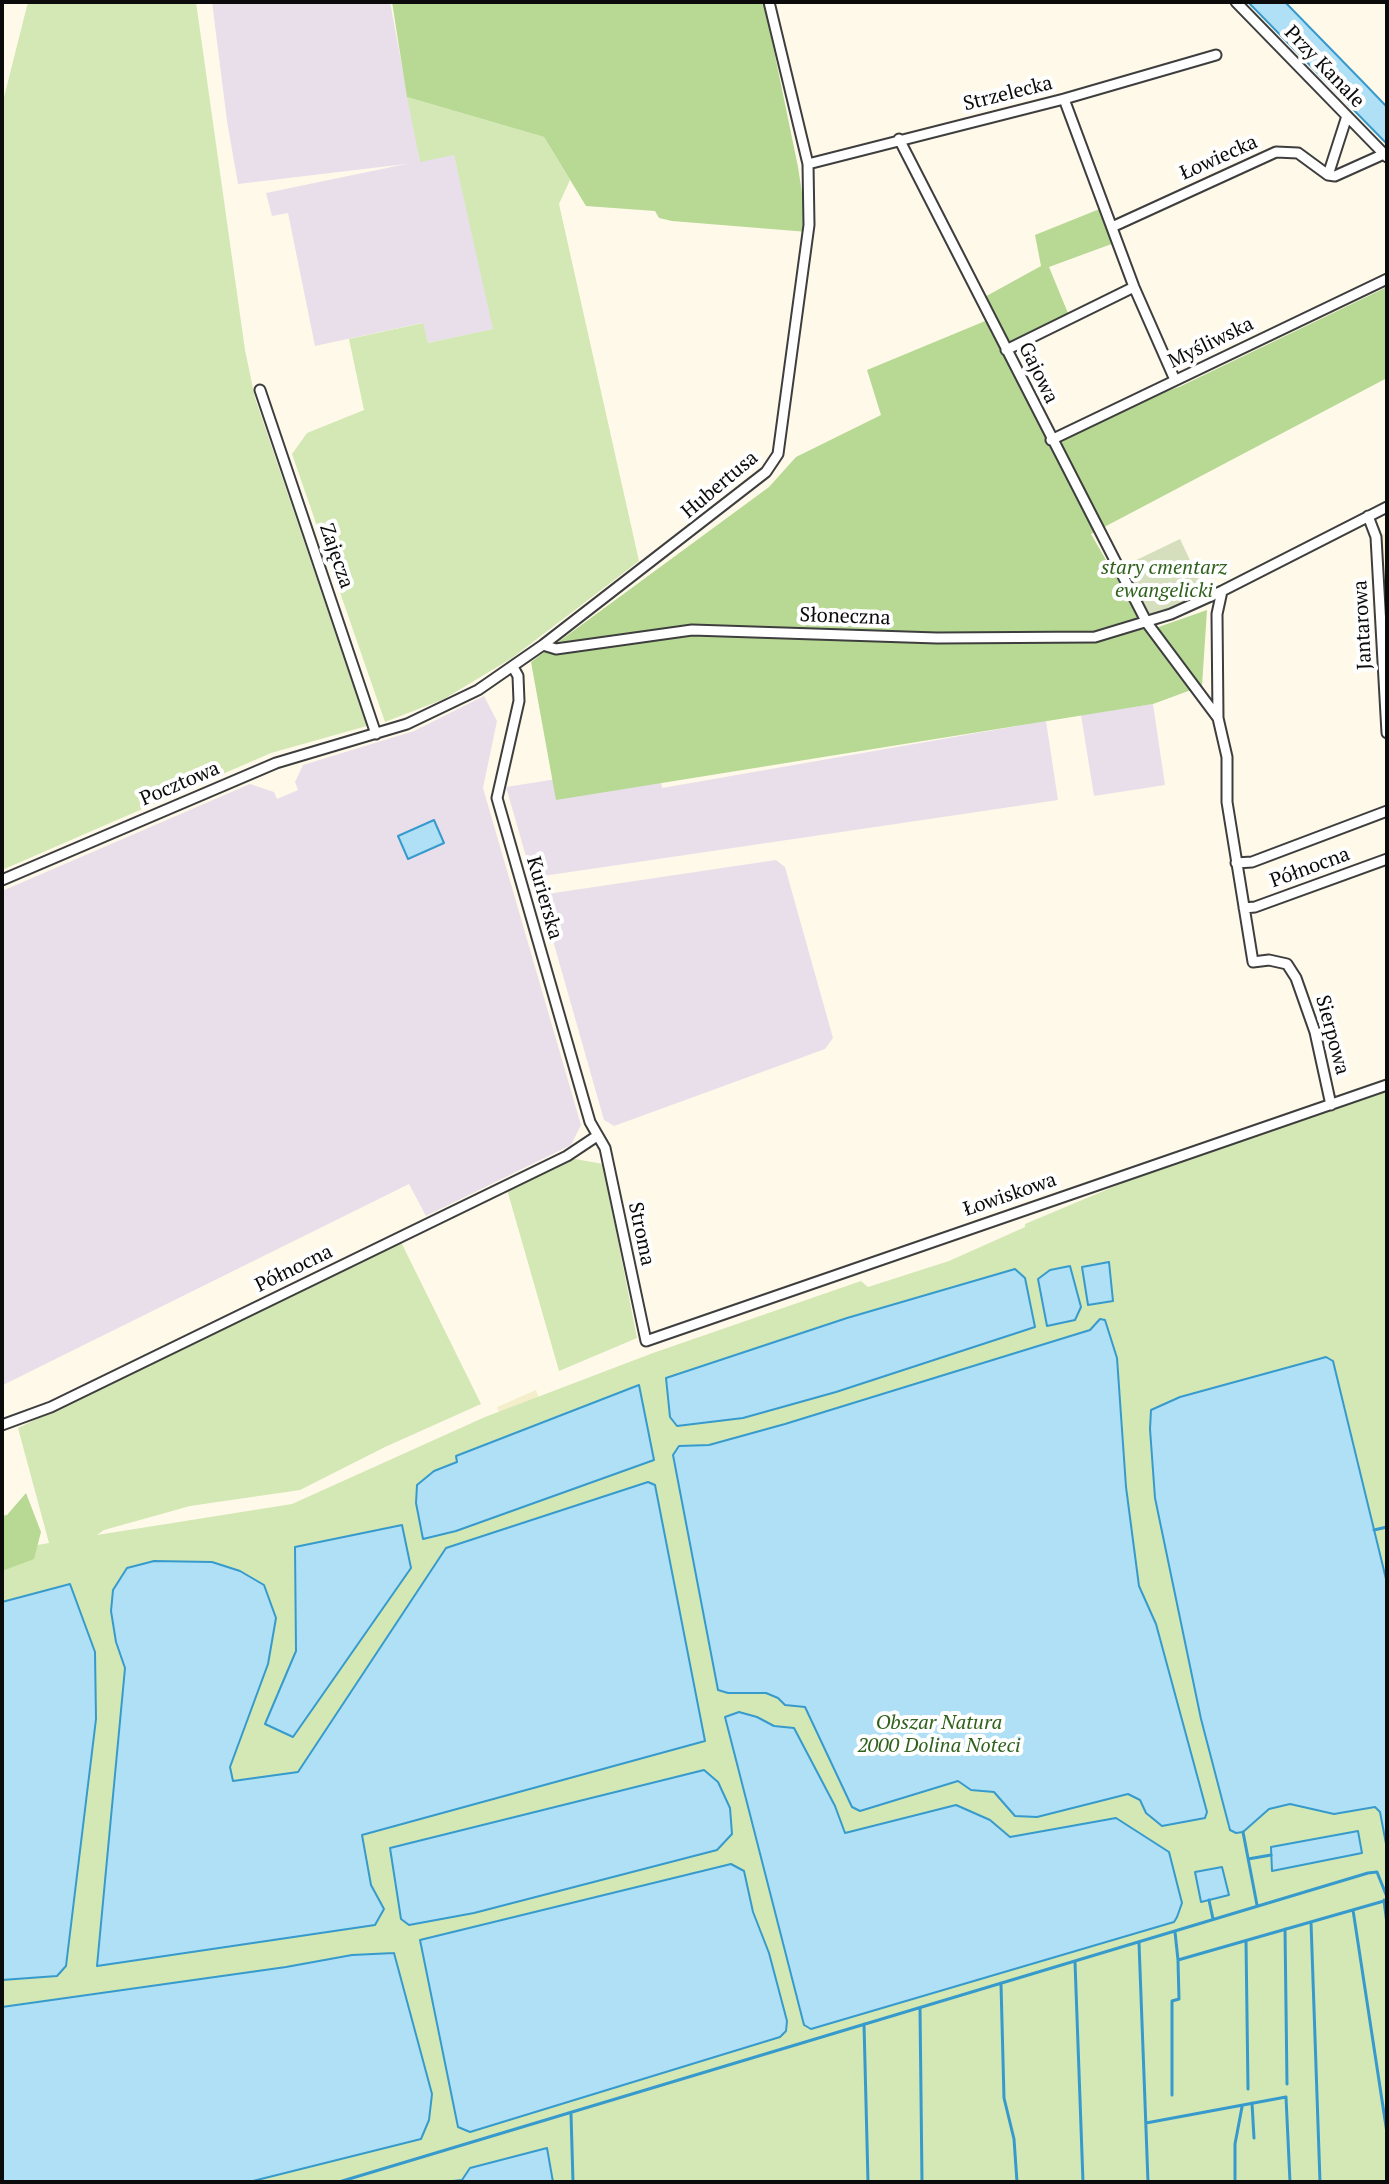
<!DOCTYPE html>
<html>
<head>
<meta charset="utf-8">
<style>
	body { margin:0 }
	#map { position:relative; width:1389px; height:2184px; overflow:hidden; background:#fff9ea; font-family:"PT Serif",serif }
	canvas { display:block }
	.frame { position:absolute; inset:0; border:4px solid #0b0b0b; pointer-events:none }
</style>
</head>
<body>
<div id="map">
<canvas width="1389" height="2184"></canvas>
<div class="frame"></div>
</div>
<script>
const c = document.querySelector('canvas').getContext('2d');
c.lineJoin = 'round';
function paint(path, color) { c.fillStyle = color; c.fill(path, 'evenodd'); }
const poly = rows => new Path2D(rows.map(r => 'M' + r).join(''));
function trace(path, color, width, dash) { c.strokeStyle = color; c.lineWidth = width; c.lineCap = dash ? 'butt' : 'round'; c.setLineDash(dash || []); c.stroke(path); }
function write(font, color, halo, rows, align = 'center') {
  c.font = font + ' "PT Serif",serif'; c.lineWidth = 8; c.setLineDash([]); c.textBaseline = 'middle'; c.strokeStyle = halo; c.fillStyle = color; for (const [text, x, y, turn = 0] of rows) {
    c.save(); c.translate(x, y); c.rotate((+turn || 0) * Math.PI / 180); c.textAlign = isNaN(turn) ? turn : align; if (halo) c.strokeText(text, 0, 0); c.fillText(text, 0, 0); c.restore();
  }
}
const industrial = poly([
	[212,2,390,2,420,161,454,154,494,329,428,343,422,323,315,346,288,213,272,216,266,193,406,164,238,184,227,121],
	[484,696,497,721,483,788,581,1125,571,1145,426,1216,409,1184,3,1385,2,891,250,784,274,792,277,799,298,790,295,782,303,765,414,731],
	[1153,704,1165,785,1094,796,1081,715],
	[1046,721,1058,800,543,876,529,867,506,787,658,763,662,788],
	[776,860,785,867,833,1038,825,1049,614,1126,604,1120,542,902,547,894]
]);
const farmland = poly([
	[1387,532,1387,637,1381,535],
	[536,1390,542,1407,504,1424,497,1407]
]);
const green = poly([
	[28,2,196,2,245,350,255,398,367,726,271,753,2,870,2,105],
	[407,97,544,137,570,180,559,204,639,561,512,658,444,699,385,722,292,454,307,433,364,410,349,339,423,323,428,343,493,329,454,155,420,162],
	[1387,1085,1387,2182,2,2182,2,1551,49,1543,18,1428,400,1240,481,1404,385,1447,300,1490,190,1506,104,1530,97,1535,292,1504,485,1417,653,1353,861,1281,868,1287,949,1261,1025,1227,1025,1224,1132,1179],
	[570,1158,603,1164,637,1338,559,1371,506,1186]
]);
const forest = poly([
	[392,2,764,2,798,167,808,232,672,221,659,218,655,211,586,206,544,137,407,97],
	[1102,208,1117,242,1049,267,1070,318,1006,350,1049,443,1118,407,1179,387,1387,287,1387,378,1091,534,1147,631,1207,610,1202,686,1153,704,556,800,531,662,769,487,796,457,881,415,867,370,990,319,981,299,1041,266,1035,235],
	[26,1493,41,1532,34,1559,2,1571,2,1516,7,1515]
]);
const cemetery = poly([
	[1180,539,1206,594,1151,617,1147,615,1124,566]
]);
const water = poly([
	[1248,2,1285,2,1362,81,1387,107,1387,144,1248,2],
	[434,820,444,843,408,859,398,836,434,820],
	[1109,1262,1113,1301,1088,1305,1082,1267,1109,1262],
	[1070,1266,1081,1307,1075,1320,1047,1326,1038,1279,1050,1270,1070,1266],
	[1015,1269,1025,1278,1035,1327,836,1392,743,1418,677,1426,670,1417,666,1378,847,1318,1015,1269],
	[1100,1319,1105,1320,1117,1358,1126,1487,1139,1586,1156,1624,1207,1812,1205,1818,1162,1826,1146,1813,1140,1800,1128,1794,1037,1817,1015,1816,994,1792,971,1790,958,1781,860,1811,852,1807,805,1707,785,1705,778,1698,766,1693,728,1693,718,1690,673,1455,679,1446,709,1445,785,1424,1090,1330,1100,1319],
	[1326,1357,1333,1361,1387,1583,1387,1849,1380,1812,1375,1807,1334,1814,1290,1804,1269,1809,1243,1832,1236,1833,1230,1830,1201,1719,1155,1498,1150,1429,1151,1410,1180,1397,1326,1357],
	[639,1385,654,1460,456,1531,423,1539,416,1503,417,1485,434,1471,457,1462,456,1456,639,1385],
	[648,1482,655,1485,705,1741,362,1835,371,1885,384,1909,375,1925,97,1966,125,1668,116,1642,111,1611,113,1590,127,1568,154,1561,212,1562,240,1571,264,1585,276,1618,268,1664,230,1767,233,1781,298,1772,446,1548,648,1482],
	[402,1525,411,1568,293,1737,265,1724,296,1651,295,1547,402,1525],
	[70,1584,95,1652,96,1719,66,1966,57,1976,2,1980,2,1602,70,1584],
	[739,1712,757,1717,774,1726,794,1728,835,1806,845,1833,956,1805,990,1820,1010,1837,1116,1818,1169,1852,1182,1903,1177,1917,1174,1922,811,2029,804,2025,725,1717,739,1712],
	[704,1770,718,1782,730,1808,732,1834,717,1850,474,1913,409,1925,401,1919,390,1848,704,1770],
	[1358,1831,1362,1853,1272,1871,1271,1847,1358,1831],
	[731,1864,744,1871,753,1912,769,1953,787,2021,786,2031,780,2037,470,2132,458,2127,420,1940,731,1864],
	[1222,1867,1229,1895,1201,1902,1195,1872,1222,1867],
	[394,1953,432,2094,429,2120,421,2139,249,2182,2,2182,2,2007,286,1967,352,1955,394,1953],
	[547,2148,553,2182,443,2182,462,2180,470,2168,547,2148]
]);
const stream = poly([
	[1374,1530,1387,1527],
	[1243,1832,1257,1905],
	[1248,1859,1271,1855],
	[1209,1900,1213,1919],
	[1384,1900,1387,1924],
	[1353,1910,1387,2133],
	[1311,1922,1320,2182],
	[1285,1929,1287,2084],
	[1175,1932,1178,1960,1384,1901],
	[1246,1941,1248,2089],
	[1139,1943,1148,2182],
	[1075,1962,1083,2182],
	[1001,1984,1004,2098,1014,2139,1017,2182],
	[920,2008,922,2182],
	[864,2024,868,2182],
	[1172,2095,1172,2001,1179,1999,1178,1961],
	[1252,2103,1254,2138],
	[571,2114,573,2182],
	[1146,2123,1286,2097,1290,2182],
	[339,2182,1368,1873,1377,1872,1387,1897],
	[1235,2182,1235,2144,1242,2107]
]);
const street = poly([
	[1236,2,1387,157],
	[1064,99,1134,287,1175,380],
	[899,139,1147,623,1218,718,1227,757,1227,802,1253,962,1269,960,1287,964,1296,978,1315,1032,1331,1105],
	[808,164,1064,99,1216,55],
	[1328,175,1347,116],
	[1112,227,1276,152,1298,153,1328,175,1335,176,1384,154],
	[1006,350,1134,287],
	[260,390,376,734],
	[1051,440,1387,279],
	[1368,516,1376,537,1387,733],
	[543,645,556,649,692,630,937,638,1095,637,1171,614,1222,591,1387,507],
	[513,667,518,676,519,701,497,798,590,1122,605,1148,646,1341,1387,1085],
	[1218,718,1217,614,1222,591],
	[1236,863,1252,862,1387,811],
	[2,880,276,763,407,724,478,690,543,645,766,472,778,454,809,225,808,164,769,2],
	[1244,908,1255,907,1387,859],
	[2,1425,51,1407,567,1156,597,1136]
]);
const streetNames = [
	["Przy Kanale",1324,67,46],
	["Strzelecka",1008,94,-14],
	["Łowiecka",1219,158,-24],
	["Myśliwska",1211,343,-26],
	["Gajowa",1038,373,64],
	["Hubertusa",720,485,-40],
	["Zajęcza",336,556,71],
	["Słoneczna",845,617,2],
	["Jantarowa",1363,625,-93],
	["Pocztowa",180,784,-23],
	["Północna",1310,868,-20],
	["Kurierska",544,898,74],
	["Sierpowa",1332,1035,75],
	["Łowiskowa",1010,1195,-19],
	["Stroma",641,1234,78],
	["Północna",294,1269,-26]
];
const parkNames = [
	["stary cmentarz",1164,568],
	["ewangelicki",1164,591],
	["Obszar Natura",939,1723],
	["2000 Dolina Noteci",939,1746]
];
paint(industrial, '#e9dfea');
paint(farmland, '#f4eecb');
paint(green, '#d3e8b5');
paint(forest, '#b7d994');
paint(cemetery, '#d6dfbd');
paint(water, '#afe0f5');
trace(water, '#379acc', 2);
trace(stream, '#379acc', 3);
trace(street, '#3e3e3e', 13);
trace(street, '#fff', 9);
write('20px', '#0b0b0b', '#fff', streetNames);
write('italic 20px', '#30621d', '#fff', parkNames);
</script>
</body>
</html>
